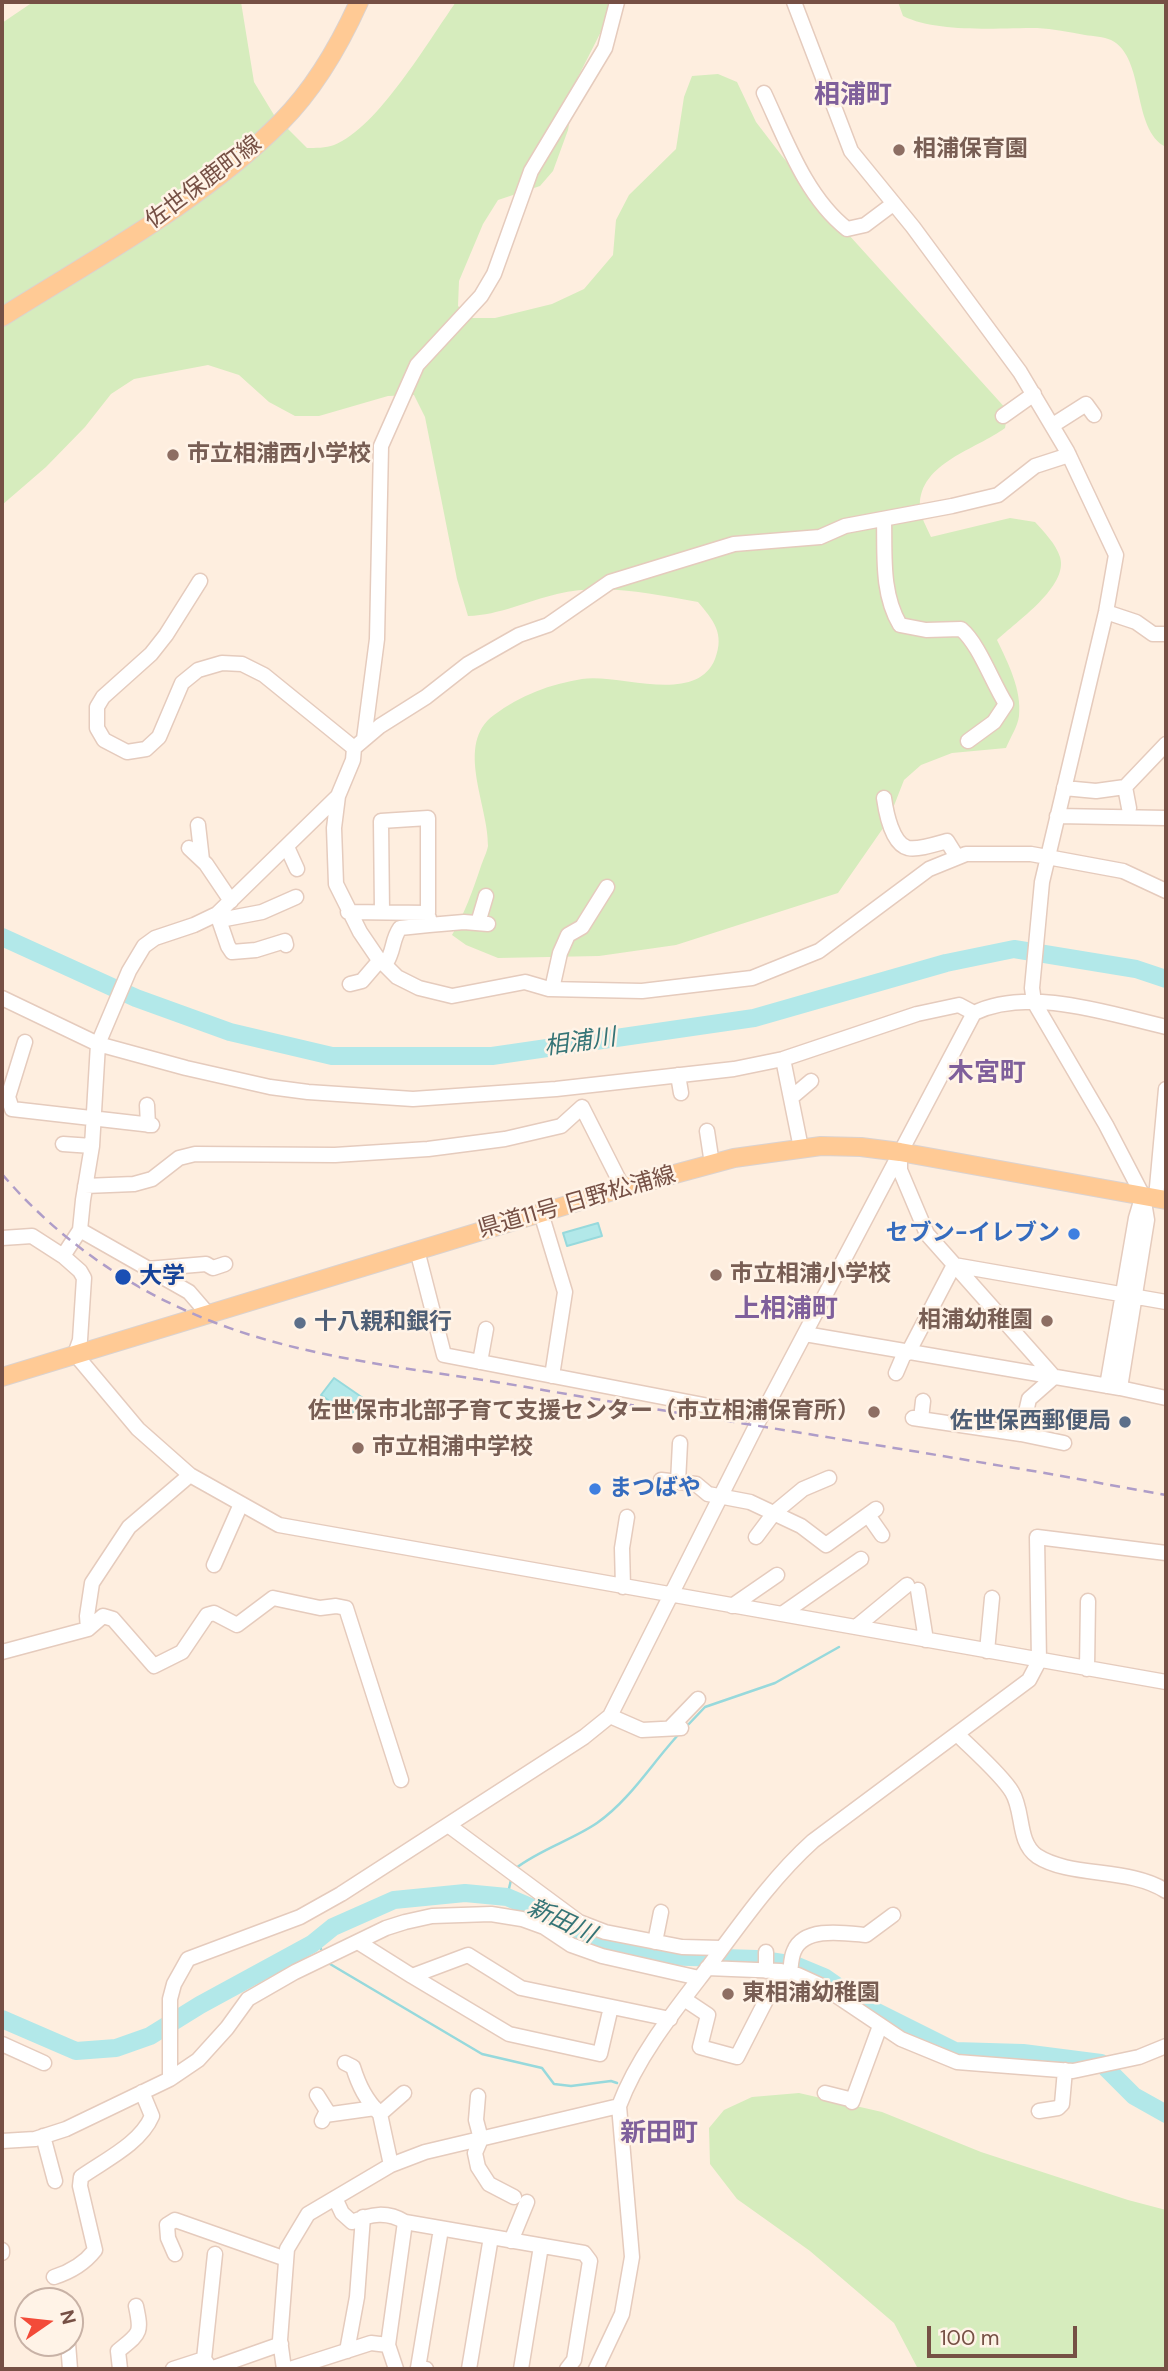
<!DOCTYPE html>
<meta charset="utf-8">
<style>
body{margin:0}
#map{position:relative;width:1168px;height:2371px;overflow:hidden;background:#feeedf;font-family:"DM Sans",sans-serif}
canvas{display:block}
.frame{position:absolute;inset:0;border:4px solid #765045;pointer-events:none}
.north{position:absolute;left:14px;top:2287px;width:70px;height:70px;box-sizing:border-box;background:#fff3e7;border:2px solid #c8b2a6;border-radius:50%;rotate:76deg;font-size:19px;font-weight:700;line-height:28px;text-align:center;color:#765045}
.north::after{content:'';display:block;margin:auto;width:24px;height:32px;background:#f34b39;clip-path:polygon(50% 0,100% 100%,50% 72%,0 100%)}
.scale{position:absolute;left:927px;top:2326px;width:150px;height:32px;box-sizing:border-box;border:4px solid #765045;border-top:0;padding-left:9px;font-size:21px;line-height:24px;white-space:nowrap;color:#765045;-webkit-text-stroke:5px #fff3e7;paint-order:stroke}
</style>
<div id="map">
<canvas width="1168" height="2371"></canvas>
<div class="frame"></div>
<div class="north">N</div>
<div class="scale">100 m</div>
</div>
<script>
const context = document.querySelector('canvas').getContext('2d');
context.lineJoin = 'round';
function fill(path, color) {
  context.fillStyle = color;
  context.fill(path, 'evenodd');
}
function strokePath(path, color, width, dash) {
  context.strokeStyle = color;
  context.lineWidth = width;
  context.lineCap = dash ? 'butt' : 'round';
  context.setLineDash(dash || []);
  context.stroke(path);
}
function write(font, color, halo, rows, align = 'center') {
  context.font = font + ' "DM Sans","Noto Sans JP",sans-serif';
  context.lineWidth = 5;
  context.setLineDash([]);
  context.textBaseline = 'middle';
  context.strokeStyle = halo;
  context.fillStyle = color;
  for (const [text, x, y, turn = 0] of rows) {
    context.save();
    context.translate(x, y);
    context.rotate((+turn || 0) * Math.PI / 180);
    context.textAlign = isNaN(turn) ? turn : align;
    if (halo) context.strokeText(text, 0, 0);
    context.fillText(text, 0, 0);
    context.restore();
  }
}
const green = new Path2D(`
 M33,2H241L254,82L274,115L307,148C315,148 326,148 334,145C378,128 428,41 456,2H616L578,77L568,130L553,171L540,186L498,200L483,224L459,281L458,306L470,318H495L552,304L584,289L613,255L616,220L629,195L676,149L684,97L692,76L718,74L737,82L756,122L782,156L839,224L1008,411L1005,428C977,449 919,463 920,506C920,516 927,528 931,537L1010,518L1035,522C1044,532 1056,544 1060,557C1069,586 1016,622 997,640C1008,663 1022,690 1019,716C1018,726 1010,738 1006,748L952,753L921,765L904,780L888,821L838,893L676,945L599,956L498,958L466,945L452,935C465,913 473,890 481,866C483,860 487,852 488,846C489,806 454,744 494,715C520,695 551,684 582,679C619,673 696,706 715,659C725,633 713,620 698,602C651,594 604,583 557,594C527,601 500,615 468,616L457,579L425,417L414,395L388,396L319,416H295L269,402L239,375L208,365L134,379L111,394L85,427L46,467L2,505V23Z
 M898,2H1166V147C1131,130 1146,57 1111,40C1104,37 1093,36 1085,35C1069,32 1053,29 1037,28C998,28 937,33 903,16Z
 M799,2093L882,2112L981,2152L1128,2200L1166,2210V2369H918L894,2323L810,2251L737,2199L710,2164L709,2128L724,2110L752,2097Z`);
const water = new Path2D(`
 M598,1223L602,1236L567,1246L563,1233Z
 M334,1378L363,1398L350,1416L321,1395Z`);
const stream = new Path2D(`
 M686,1727L705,1707L775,1683L839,1647
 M516,1868C541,1849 572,1840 597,1823C630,1800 652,1763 679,1734
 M507,1897L511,1880
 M317,1940L321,1949
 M330,1964L482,2054L542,2068L554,2084L571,2086L611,2081L617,2083`);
const river = new Path2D(`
 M2,937L136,998L230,1032L332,1056H492L754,1018L946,963L1014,949L1136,969L1166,979
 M2,2019L76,2051L116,2048L150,2036L200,2005L312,1944L333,1927L394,1900L465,1893L507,1897L549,1915L585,1938L657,1956L757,1959L795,1965L824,1977L867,2007L955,2051L1023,2053L1101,2063L1134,2096L1166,2114`);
const minor = new Path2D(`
 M794,2L851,151L913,227L1020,372L1067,451L1116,555L1106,612L1042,882L1032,988L1034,1002L1106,1125L1143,1196L1147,1220L1120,1388
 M764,93C786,140 806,197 847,229L865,225L893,204
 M1003,416L1034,394
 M1053,425L1086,404L1094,415
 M1069,455L1035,466L998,495L952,506L845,526L820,537L734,544L610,582L548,625L519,635L468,664L426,697L380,726L354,748L353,760L338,796L334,828L336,884L360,932L377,957L397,977L419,988L452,996L525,982L549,989L642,991L752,978L819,951L929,869L966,854H1031L1123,871L1166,891
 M884,519C885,554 881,593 900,625L926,630L961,629C979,644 992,682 1006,704L994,722L968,741
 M200,581L166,635L151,654L103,697L97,707V728L104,740L127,752L146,749L159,737L182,683L198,670L222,663L242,664L264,675L354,748
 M1106,612L1136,622L1153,634H1166
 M364,739L377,639L381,446L417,365L481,296L494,274L531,171L605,48L617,2
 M1125,787L1129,808
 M1064,788L1096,791L1125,787L1166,744
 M338,796L217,914L194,925L155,938L144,946L129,971L98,1044L92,1146L83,1200L80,1230L63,1256L80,1271L84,1278L80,1340L75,1354L138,1429L190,1475L279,1525L1166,1682
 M884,798C886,812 892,844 908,848C919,850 936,844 947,841L957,857
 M1057,816L1166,818
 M198,825L202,860
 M287,847L297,869
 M189,848L206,864L231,901
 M348,912L428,913V818L381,821L382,912
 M217,914L228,946L232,952L256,950L285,941L286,945
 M429,918V925L464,922L488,924
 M220,920L262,912L296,897
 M478,923L486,896
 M385,965C395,950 391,941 400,928L429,925
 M350,984L362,981L380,960
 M552,989L560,953L568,935L582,927L607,887
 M2,998L98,1044L186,1068L270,1087L308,1092L413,1099L556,1089L734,1069L783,1059L917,1014L959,1005L974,1013
 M25,1042L8,1097L12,1109L152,1125
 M783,1059L801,1148
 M678,1075L681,1093
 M792,1097L811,1081
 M147,1105L148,1125
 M707,1131L712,1164
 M63,1144L92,1146
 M900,1153V1170L927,1234L1054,1377
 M85,1186L134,1184L152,1179L179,1158L195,1154L335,1155L428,1149L505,1139L561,1126L582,1107L623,1188
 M1156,1198L1166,1089
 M541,1213L565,1292L552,1376
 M80,1230L189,1292L208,1314
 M2,1238L32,1236L63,1256
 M417,1250L444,1355L761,1416
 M954,1265L1166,1302
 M147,1269L206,1264L213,1268L225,1264
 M805,1334L1120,1388L1166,1398
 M908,1353L954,1265
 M480,1362L486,1329
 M896,1373L905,1352
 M1054,1377L1029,1399L1021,1434L1064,1443
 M1107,1386L1136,1218L1142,1198
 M913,1418L1021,1434
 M921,1419L923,1401
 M661,1480L696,1484L708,1494L750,1502L801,1526L826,1545L876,1509
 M678,1482L680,1443
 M868,1515L882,1535
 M756,1537L774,1513L803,1489L829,1478
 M214,1565L241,1504
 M623,1587L622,1548L627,1517
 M918,1590L926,1640
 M732,1606L777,1575
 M782,1614L861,1559
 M856,1627L907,1585
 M88,1629L87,1616L92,1583L129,1527L190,1475
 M987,1651L992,1598
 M2,1652L88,1629L103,1616L113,1619L154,1666L182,1652L207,1615L214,1613L237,1625L273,1598L320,1608L336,1606L346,1608L401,1780
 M1087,1669L1088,1601
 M610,1716L642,1730L681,1728
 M670,1728L698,1699
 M957,1734C972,1749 1002,1775 1012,1792C1024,1811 1017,1842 1037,1856C1071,1878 1129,1867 1166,1891
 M448,1825L579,1922L605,1932L682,1947L721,1948
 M358,1942L412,1976L468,1955L521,1988L670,2019
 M655,1942L661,1912
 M707,1968L781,1971L798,1975L822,1986L901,2039L957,2062L1073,2071L1139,2057L1166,2046
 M766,1971V1952
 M790,1973C791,1966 791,1957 794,1951C804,1926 845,1933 866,1935L893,1915
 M412,1976L509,2034L600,2054L611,2007
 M684,1999L708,2015L700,2047L737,2057L781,1971
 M2,2044L44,2063
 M345,2063L353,2067C359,2086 366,2100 380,2114
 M170,2079V1999L174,1984L188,1959L300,1917L341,1894L584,1737L610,1716L756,1426L974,1013C1029,986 1110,1014 1166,1027
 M825,2093L853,2100
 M317,2095L329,2114
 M478,2096L476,2120L481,2139L475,2153L478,2167L489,2184L514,2197
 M852,2102L880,2026
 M1039,2111L1058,2108L1062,2104L1065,2070
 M322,2121L325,2115L375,2108
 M43,2136L55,2181
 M2,2141L35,2139L66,2129L170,2079L198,2060L227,2028L248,1999L295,1972L386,1928L405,1922L432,1916L491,1914L522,1919L544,1927L571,1945L602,1956L699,1978
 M391,2165L380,2114L404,2093
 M335,2198L342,2213L352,2222C371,2214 387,2211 405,2222L584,2253L590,2261L574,2360L567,2369
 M511,2241L527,2202
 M2,2250V2253
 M175,2254L168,2238L167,2225L175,2220L286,2259
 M54,2277C70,2272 84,2264 95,2250L80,2186L81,2177C105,2160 140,2144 152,2116L142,2092
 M68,2343L70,2369
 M347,2351L357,2297L363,2217
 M204,2359L215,2254
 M120,2369L118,2351C140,2333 142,2334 136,2306
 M173,2369L204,2359L208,2365
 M210,2369L281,2344
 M284,2369L280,2340L287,2249L308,2214L391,2165L425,2152L619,2106
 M290,2369L371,2343L388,2345
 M396,2369L388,2345L405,2222
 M426,2369L418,2368L441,2229
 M469,2369L491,2237
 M521,2369L541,2246
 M596,2369L622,2314L632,2257L619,2106C638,2055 676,2009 709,1966C741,1923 773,1877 813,1841L1029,1680L1039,1661L1037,1537L1166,1553`);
const major = new Path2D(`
 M2,317C97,257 201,202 281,122C314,89 340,44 359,2
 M2,1377L623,1188L734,1158L821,1146L861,1147L900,1152L1166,1200`);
const rail = new Path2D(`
 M2,1174C61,1243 138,1295 224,1326C322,1362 430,1370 532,1388C691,1416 850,1440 1008,1467C1061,1475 1113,1486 1166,1495`);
const markers = [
 [899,150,7,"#8d6e63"],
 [173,455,7,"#8d6e63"],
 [1074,1234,7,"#3f7fe0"],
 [716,1275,7,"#8d6e63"],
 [123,1277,9,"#1a4fb4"],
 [1047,1321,7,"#8d6e63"],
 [300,1323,7,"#5c6f8a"],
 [874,1412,7,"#8d6e63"],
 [1125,1422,7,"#5c6f8a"],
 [358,1448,7,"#8d6e63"],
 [595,1489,7,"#3f7fe0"],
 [728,1994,7,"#8d6e63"]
];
const educationNames = [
 ["相浦保育園",913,150],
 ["市立相浦西小学校",187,455],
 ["市立相浦小学校",730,1275],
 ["相浦幼稚園",1033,1321,"right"],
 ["佐世保市北部子育て支援センター（市立相浦保育所）",860,1412,"right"],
 ["市立相浦中学校",372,1448],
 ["東相浦幼稚園",742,1994]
];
const streetNames = [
 ["佐世保鹿町線",204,183,-37],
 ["県道11号 日野松浦線",577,1203,-16]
];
const shopNames = [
 ["セブン-イレブン",1060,1234],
 ["まつばや",609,1489,"left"]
];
const transitNames = [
 ["大学",139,1277]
];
const serviceNames = [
 ["十八親和銀行",314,1323],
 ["佐世保西郵便局",1111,1422,"right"]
];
const waterNames = [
 ["相浦川",580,1043,-8],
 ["新田川",561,1922,25]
];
const quarterNames = [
 ["相浦町",853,96],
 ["木宮町",987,1074],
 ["上相浦町",786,1310],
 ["新田町",659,2134]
];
fill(green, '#d6ecbd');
fill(water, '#b2e8e9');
strokePath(water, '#97d9dc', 2);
strokePath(stream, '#97d9dc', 2.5);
strokePath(river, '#b2e8e9', 18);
strokePath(minor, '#e5cbbd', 17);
strokePath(major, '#dbd2cf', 20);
strokePath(minor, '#fff', 14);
strokePath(major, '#ffca95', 18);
strokePath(rail, '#af9dc8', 2.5, [10, 7]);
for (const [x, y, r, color] of markers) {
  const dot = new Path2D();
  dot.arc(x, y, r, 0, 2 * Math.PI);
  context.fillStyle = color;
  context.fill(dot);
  strokePath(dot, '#fff3e7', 2.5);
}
write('bold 23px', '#785e54', '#fff3e7', educationNames, 'left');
write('23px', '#765045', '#fff3e7', streetNames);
write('bold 23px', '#366cbe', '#fff3e7', shopNames, 'right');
write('bold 23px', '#164399', '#fff3e7', transitNames, 'left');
write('bold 23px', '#4e5e75', '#fff3e7', serviceNames, 'left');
write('italic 24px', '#357476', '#fff3e7', waterNames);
write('bold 26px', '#7f5f9b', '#fff3e7', quarterNames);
</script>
